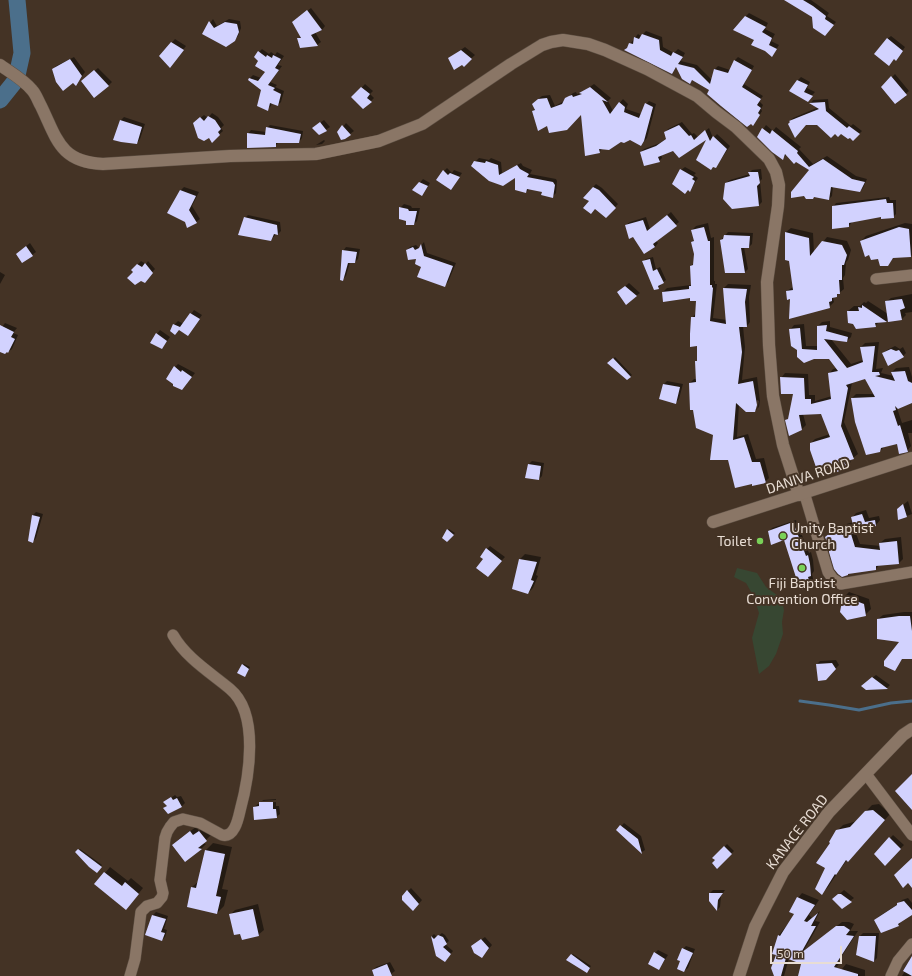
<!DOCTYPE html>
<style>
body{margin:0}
#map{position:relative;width:912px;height:976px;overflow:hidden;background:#443325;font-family:"Exo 2",sans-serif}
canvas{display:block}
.scale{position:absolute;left:770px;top:946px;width:72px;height:18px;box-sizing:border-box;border:2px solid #e8ddd4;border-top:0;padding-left:5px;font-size:12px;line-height:14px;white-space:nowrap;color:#e8ddd4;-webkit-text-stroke:3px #443325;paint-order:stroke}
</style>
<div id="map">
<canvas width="912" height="976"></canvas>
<div class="scale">50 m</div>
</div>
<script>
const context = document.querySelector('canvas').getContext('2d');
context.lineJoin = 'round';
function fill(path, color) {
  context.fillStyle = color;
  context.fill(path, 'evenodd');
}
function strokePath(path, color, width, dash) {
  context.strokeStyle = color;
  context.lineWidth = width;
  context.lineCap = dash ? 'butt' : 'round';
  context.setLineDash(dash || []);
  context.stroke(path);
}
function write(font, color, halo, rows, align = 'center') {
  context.font = font + ' "Exo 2",sans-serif';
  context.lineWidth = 4;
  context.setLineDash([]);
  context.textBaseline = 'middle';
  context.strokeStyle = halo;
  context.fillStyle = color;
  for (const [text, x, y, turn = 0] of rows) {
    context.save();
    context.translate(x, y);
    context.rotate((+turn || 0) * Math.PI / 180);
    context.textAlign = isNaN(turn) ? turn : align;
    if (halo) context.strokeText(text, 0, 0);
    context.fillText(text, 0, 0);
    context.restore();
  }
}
const green = new Path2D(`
 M737,568L757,573L766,587L781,598L784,610L782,622L783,634L776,654L769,666L759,674L752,638L759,613L754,597L746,583L734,577Z`);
const shadow = new Path2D(`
 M794,0H811L829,13L827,16L836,22L828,31Z
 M311,8L325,26L322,30L315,32L321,42L317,45L301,47L298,39L301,36L297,19Z
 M749,13L768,23L765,29L775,34L771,41L779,45L772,56L756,40L745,17Z
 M213,19L217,26L229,19L240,21L241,28L238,36L234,40L204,33Z
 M646,31L662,37L663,47L674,53L678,49L685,53L681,61L697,65L712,80L715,69L718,66L730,70L735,60L738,57L754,66L744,84L763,96L759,101L763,105L761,109L762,111L756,121L753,124L710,89L693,79L690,82L677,66L672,73L630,44L638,34L641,36Z
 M891,36L905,47L899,56L894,59L889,65L887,39Z
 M175,39L186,46L173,63L160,56Z
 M465,47L475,55L464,65L449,58Z
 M262,49L269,54L271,52L275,55L277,52L284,56L278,65L282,66L270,82L277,85L275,87L284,91L281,102L278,105L272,102L271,106L267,109L263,90L250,78L253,75L261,78L266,72L260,61L259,52Z
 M74,57L85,72L79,81L53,70L56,66Z
 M98,68L112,82L108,86L86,78Z
 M895,74L909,91L896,102L882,87Z
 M801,77L810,82L807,88L815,92L807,101L797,81Z
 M365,84L373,91L370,94L374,98L371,101L353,97Z
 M594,84L611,98L608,101L613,111L623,99L628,104L626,109L641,114L646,104L649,101L656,104L647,138L641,145L630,139L603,148L599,152L582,113L547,125L533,111L535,108L537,100L542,96L550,95L555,106L564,101L573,93L576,92L577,94L581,93Z
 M828,99L829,108L851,126L853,124L862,131L853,140L850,137L818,124L791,122L790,121L793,118L819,107L811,103L813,100Z
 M212,113L218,117L224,125L221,128L223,131L212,141L198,120L204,115L208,118Z
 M124,117L145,124L140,139L137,143L115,139L121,120Z
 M324,120L330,127L319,134L317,125Z
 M682,122L692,134L694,133L698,137L709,128L713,138L717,134L730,146L716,167L697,160L709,137L679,157L673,150L661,154L662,158L659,161L641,152L644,149L660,143L667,138L665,133L668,129Z
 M346,123L354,131L350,134L338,133Z
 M270,125L303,131L302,138L299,142H279L275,146L248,134L251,130L266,132L267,128Z
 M766,125L773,131L776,127L801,147L799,149L813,164L827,156L856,176L867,179L863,188L860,191L833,186L832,196L829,199L815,196L810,170L787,154L783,158L758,137Z
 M324,140L325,141L322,144L316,145Z
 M479,158L489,160L491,158L501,162L502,173L521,163L523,166L532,170L530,174L556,179L557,181L556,193L552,197L543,191L529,189L526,192L516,176L503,185L475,162Z
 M685,167L696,173L694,175L698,178L690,190L681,170Z
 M447,168L452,173L454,170L462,173L454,185L444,171Z
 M761,169L762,179L760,181L762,202L759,205L726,183L730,180L750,174L749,173L752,170Z
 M423,179L430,183L425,191L414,190Z
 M596,184L602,188L618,204L606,217L596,208L591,213L590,201L593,187Z
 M184,187L199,192L192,206L200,219L196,222L185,221L169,213L181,190Z
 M889,197L890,200H896V214L893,217L882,216L852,222L849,226L833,207L836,203Z
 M404,204L411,206L412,208H420L417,221L414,224L400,208Z
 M671,212L679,222L656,241L658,243L655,247L644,253L626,225L630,222L646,217L650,229Z
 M248,215L280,222L281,231L278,234H276L271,240L245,218Z
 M708,223L711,238L714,237V281H715V284H717L713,318L727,320L724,288L728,284L751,285L749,297L750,322L747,326H743L745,347L742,380L757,377L760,401L759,407L755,411L739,404L737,437L748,434L756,459L764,458L769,478L765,482L728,459L714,434L690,383L694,379H697L696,362L698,359V345L692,318L696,313L697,300L691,297L663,292L667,288L691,285V266L694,263L695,254L692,243L694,240L692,230L696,226ZM757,400L759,401L757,409H755Z
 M905,223L912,224V255L911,256L894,257L887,265L861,241L866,236Z
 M791,228L813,233L814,253L827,237L847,241L851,250L848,260L846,262L845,275L843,278L844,289L833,298L834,302L829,307L791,298L787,291L793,287L790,260H786V232Z
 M728,232L753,233L752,244L749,247H744L748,269L745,272L721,240Z
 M424,242L427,253L456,263L448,282L445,285L423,266L418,258L407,250L410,247L416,245L419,248Z
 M30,243L36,252L32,255L20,251Z
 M346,247L360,249L358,259L355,262H350L346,276L342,280L343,251Z
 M653,257L656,269L660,267L666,280L660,284L661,285L658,288L644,261L646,259Z
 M141,261L146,264L148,261L155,269L144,281L132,270Z
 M0,272L5,275L0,284Z
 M629,283L640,293L626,303L622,289Z
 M912,294V312L905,313L906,315L902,319H888L887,321H880L875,326L848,311L854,306H860L864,302L866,303L868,301L888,314L886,302L891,298Z
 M194,310L202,315L188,334L174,325L178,321L184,324Z
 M830,321V327L852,333L851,337L847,341L831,339L851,364L863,360L861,347L865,343L879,342L876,369L883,368L881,373L894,376L892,372L896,368L909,367L912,377V402L897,408L902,423L912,420V433H908L911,446L907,451L898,443L884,447L880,451L852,398L856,394H874L866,378L852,383L844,422L858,454L853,458L849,459L851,462L847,466L836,465L811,443L815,439L830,434L821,413L803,414L806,425L801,430L787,420L789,418L795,393L781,378L785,373L808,374L809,395H815V401L832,396L829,374L833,369L837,368L829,358L798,349L790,330L794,325L804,324L806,346H818V326L822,322Z
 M5,323L17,328L13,333L18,335L12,349L8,352L0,348V330Z
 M160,330L170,337L165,344L151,342Z
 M895,346L900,349L903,347L906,353L903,356L883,353L887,350Z
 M615,357L632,375L627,379L609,363Z
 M178,364L195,373L185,386L175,367Z
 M667,381L683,384L679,399L675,403L660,398L664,384Z
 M532,461L544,463L542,476L539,479L528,465Z
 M908,501L912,514L898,519V509Z
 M866,510L869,518L879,516L880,520L876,525L855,531L860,544L881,546L880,543L885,539L901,537L903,559L899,563L880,564L876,569L831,533L839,526L854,522L852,518L856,513Z
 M36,512L43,514L36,538L33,541V515Z
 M796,520L809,553L811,552L813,560L814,571L812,574L814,583L811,586L801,589L785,539L769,532L772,528Z
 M449,529L455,533L447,541L448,530Z
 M490,546L505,557L491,572L485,559L487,549Z
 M525,554L541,557L536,575L538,576L533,588L528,593L514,589L520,559Z
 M849,592L869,599L871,609L865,615L844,597Z
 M904,612H912V658H903L894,669L901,641L878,619L883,615Z
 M836,660L839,665L826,679L817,664L820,661Z
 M244,664L250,667L246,675L243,665Z
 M876,675L890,685L887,688L866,689L865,683Z
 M175,795L177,797L181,796L185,803L182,806L168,813V805L165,802Z
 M276,799V800L262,801V803L276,802V806H279L280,814L276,817L254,807L258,804H260L263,800Z
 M879,804L890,814L854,855L847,860L838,872L828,887L822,893L826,867L832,843L837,831L843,825L857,821L872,805Z
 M624,823L641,836L645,850L642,852L618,830Z
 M204,826L211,835L203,843L206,844L202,848L185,861L178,840L196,827L199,831Z
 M893,835L904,845L885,864L875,854Z
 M213,843L232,847L222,889L228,890L224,906L217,913L188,907L192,887L199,881L206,850Z
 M727,844L734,851L717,867L716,860L714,858Z
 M80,849L102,865L98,870L77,852Z
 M110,867L128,881L131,878L143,888L131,903L96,884Z
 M411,888L422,900L416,907L403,896Z
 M713,890H725L721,896L720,907L717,910L710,893Z
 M844,890L854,898L842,907L834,899Z
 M802,893L819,900L809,915L812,918L820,911L815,921L820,922L803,952L842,922H849L854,924L850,931H858L838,962H840L831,976H799L802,963L789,958L784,976H775L777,954L773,953L779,935L796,914L798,898Z
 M908,898L912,903V914L901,921L899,925L881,932L878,917L898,904L902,900Z
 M258,904L264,930L258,935L230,915L235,910Z
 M156,912L168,916L164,929L167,930L165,937L162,940L146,935L153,915Z
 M442,933L445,935L449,941L445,944L453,951L447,958L437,955L432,936L434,934L437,937Z
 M863,933H879L877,958L874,961L860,936Z
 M485,937L492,945L482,957L476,943Z
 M686,946L695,949L688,968L684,971L681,961L683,949Z
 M658,950L668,955L659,969L655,953Z
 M573,954L591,966L588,970L567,960Z
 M912,957V976H902L905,971Z
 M390,962L395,971L391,974L389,976H376L373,970L376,967Z
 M846,964L865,970V976H840L842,969Z`);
const stream = new Path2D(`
 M800,701L829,705L859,710L891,703L912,701`);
const river = new Path2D(`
 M0,100L16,80L22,53L17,0`);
const building = new Path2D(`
 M784,0H803L813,6L826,16L825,19L834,25L825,36L813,28L812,17Z
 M307,10L322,30L311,35L318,46L300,48L297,38H301L292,22Z
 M745,16L766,27L762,32L772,38L769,45L777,49L772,57L765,51L751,45L754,40L733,30Z
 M209,21L214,28L225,22L237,24L239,32L235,41L226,47L202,34Z
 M642,34L659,40L660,50L671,56L673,52L683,57L678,64L694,68L710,84L714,69L728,73L734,60L752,70L742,87L761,99L757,105L761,108L758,113L760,115L753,126L751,124L747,127L721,106L707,94L709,90L692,80L690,84L682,79L676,67L672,74L624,50L627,48L629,43L633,44L634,37L639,39Z
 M887,38L903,51L896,61L894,59L889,66L874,54Z
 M171,42L184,50L170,68L159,56Z
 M461,50L472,59L464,67L462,65L454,70L448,58Z
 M258,51L266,57L267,55L272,58L273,55L281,59L275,68L279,70L268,85L275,88L273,90L281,94L278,106L270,103L268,111L257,106L261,90L248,80L249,78L258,81L265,72L255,66L258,61L254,57Z
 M70,59L82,76L76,86L73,83L63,91L56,82L52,69Z
 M94,70L109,86L94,98L81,81Z
 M891,76L907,95L895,104L881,87Z
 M797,80L808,85L804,92L813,96L808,102L789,91Z
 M361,87L370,94L367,98L372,102L363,109L351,97Z
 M590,87L608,102L602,100L610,114L619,102L625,107L624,112L639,118L645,103L653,107L644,141L641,146L630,140L624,143L621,142L609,150L599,149L600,153L585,156L581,115L567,130L549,133L547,126L538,131L532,111L535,110L532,104L538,99L547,98L551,108L562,104L565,98L569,96L572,95L573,97L582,94L579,93Z
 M825,102L826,111L847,128L849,126L860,134L853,141L850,138L848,139L841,134L838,137L835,134L831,138L817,125H806L795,138L788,124L790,122L789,121L819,109L809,103Z
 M208,116L215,120L221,129L218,132L220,135L212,143L209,138L204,141L198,138L193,123L200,117L204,121Z
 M120,120L142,127L137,144L121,142L113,140Z
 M320,122L327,131L319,135L312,128Z
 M342,125L351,135L345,139L341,140L337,132Z
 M679,125L689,136L691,135L694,140L705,130L710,141L713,136L727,149L716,168L713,167L711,170L696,160L706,140L679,158L673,151L658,157L660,162L644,166L640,152L656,146L666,139L664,132Z
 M266,127L301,134L299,143H276V147L247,148V133L265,135Z
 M762,128L770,134L772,130L798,151L797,153L809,167L823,159L852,179L865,182L860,192L831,187L829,200L814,197L813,199H806L804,196L791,198V192L809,170L796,162L794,164L785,154L783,160L772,152L757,137Z
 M474,161L485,163L486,161L498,165L499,175L517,165L520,169L529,174L527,177L553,182L555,185L553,198L541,195L542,192L527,189L526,193L515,190V178L503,186L489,181L471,166Z
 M680,169L694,177L692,179L695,181L690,192L688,190L685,194L672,184Z
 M443,170L448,175L450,173L460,177L451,190L436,180Z
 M748,172H758L760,183L757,186L759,206L732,209L723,199L725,183L750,176Z
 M419,182L428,186L422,196L412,190Z
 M593,187L599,190L616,208L606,218L595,209L591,214L583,208L589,201L583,198Z
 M180,190L196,196L189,210L197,223L187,228L185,222L167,213Z
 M886,199L887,203H893L894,218L881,219V217L849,223V227L832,229V206Z
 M399,207L408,209L409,211H417L414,225H406V221L399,219Z
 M667,215L677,226L653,244L655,247L644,254L633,237L629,239L625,225L643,220L647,231Z
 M244,217L277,225L278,235L274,234L271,241L238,235Z
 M704,227L708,241H710V285H712V287L713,288L710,321L726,324L723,288L747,289L745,302L747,327H739L742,352L738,384L753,381L757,405L755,412H746L736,403L733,440L744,437L752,462H760L766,483L752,486V484L735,488L728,460H710L713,435L696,428L693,410H690L689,383L696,382L695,361H697V346L690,347V334L691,317H695L696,301H690V298L663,302L662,292L689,289V286H691L690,266L693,265L694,254L691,242L694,241L691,230Z
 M899,227L909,229L911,257L893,258L888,266H880L878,259L871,260L869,255L865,257L860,241Z
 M785,232L809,238L810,256L822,241L842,245L847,255L844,265H842V280H839L840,294H837V297L832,298V301L829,302L830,308L789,319L790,299L787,300L786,291L793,290L789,261L785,260Z
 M724,235L750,236L749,248H741L745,273H725L720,240L723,239Z
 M421,244L424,256L453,266L445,287L417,277L421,267L415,264L416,259L408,260L406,250L413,247L415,250L419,248Z
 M26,246L33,256L22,263L16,254Z
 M342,250L357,252L355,263H348L343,281L340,280Z
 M650,259L653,271L657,269L664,283L658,286L659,289L654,290L642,261Z
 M145,263L153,273L145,283L141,281L135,285L127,278L133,272L131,270L137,264L142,267Z
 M625,286L637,296L626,305L617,292Z
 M902,299L905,308L900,310L902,320L888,322L885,301Z
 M862,305L887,322L875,323L876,327L856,329L853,324L848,323L847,311H859L858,307L862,308Z
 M190,313L200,319L188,336L179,330L175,335L170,331L173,324L180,327Z
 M0,325L14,332L11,337L15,339L8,353L7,352L5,354L0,352Z
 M827,325L826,331L848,337L847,342L824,339L847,368L863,362L860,347L875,346L872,372H879L880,375L875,376L895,381L891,372L905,371L908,381L912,383V403L898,409L895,406L896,410L893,411L898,426L900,425L908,452L899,454L897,444L881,448L880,452L866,455L855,422L851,398L875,397L865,379L846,385L848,388L841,426L854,459L844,462L848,467L837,472L836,466L817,470L810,450V443L830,437L821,414L799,415L802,430L789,436L785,420L788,419L793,394H781L780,377L804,378L805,399H811V404L831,399L828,373L838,371L829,359H814L804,363L797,357V350L791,346L789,329L800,328L802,349L817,350V326Z
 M156,333L167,341L162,349L150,343Z
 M891,349L896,351L899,350L904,357L888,366L882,353Z
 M613,358L631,377L627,380L607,363Z
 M174,366L181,372L182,370L192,377L182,390L173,386V384L166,379Z
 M663,384L680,387L676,404L659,399Z
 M528,464L541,466L539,480L525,478Z
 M903,504L907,517L898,520L897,509Z
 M862,514L865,522L875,520L876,526L851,534L855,547L880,550L879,543L897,541L899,564L876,566V570L848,574V575L842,577L838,574L834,569L829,552V547L825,537L834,530L853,525L851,517Z
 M32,515L40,517L33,543L28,541Z
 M793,522L806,556L808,555L810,564L811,576L808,577L811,587L800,590L784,540L771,545L768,531Z
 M447,529L454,535L447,542L442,538Z
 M486,548L502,561L488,577L476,568L483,559L480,557Z
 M519,559L537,562L531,580L534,581L528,594L512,589Z
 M843,596L864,604L866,616L847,620L840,612Z
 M899,616H910L912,631V659H902L895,671L884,666V661L899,642L877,639V619Z
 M832,663L836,669L826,680L818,681L816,664Z
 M242,664L249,669L245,677L237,673Z
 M872,677L888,689L866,690L861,686Z
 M912,774V810L895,791Z
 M171,797L173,800L177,798L182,807L168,814L163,808L167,806L163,802Z
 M259,802H273V809H276L277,818L254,820L253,807L259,806Z
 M873,810L885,820L848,862L846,860L836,875L835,874L822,895L815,889L825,868L816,863L830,843L829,842L836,830L850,827L865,811Z
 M620,825L638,839L642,854L616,830Z
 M190,831L193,835L199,831L207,841L198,848L202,849L185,862L172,845Z
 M889,837L901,849L885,866L874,854Z
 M724,846L732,854L717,869L712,863L715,860L712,858Z
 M78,849L102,867L97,873L89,867L75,852Z
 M205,850L225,854L216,896L221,897L217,914L187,907L191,887L196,888Z
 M912,858V888L908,883L903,888L894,875Z
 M104,872L122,886L125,882L139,894L126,910L94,884Z
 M407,890L419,904L413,911L402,900V896Z
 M709,893H723L718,900L717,911L709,901Z
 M838,894H841L852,902L842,909L832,899Z
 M797,897L815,905L804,921L807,922L818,913L811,926H816L801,953L836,926H844L850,930L846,935L854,936L834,967L858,974V976H798L801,964L786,958L781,976H774L771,968L776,955L772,954L778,935L780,936L794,914L789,912Z
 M904,901L912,910V915L898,924L899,926L881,933L874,920L897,905V903Z
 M253,909L259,936L242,940L240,934L234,935L229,914Z
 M152,915L166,919L161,932L165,933L162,941L145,935Z
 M438,935L443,937L447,944L443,947L451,954L445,962L436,956L431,936L434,939Z
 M859,936H876L874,962L856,955Z
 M481,939L489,948L482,958L474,953L471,946Z
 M682,948L693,953L684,972L677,969L680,961L677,960Z
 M654,952L665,959L659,970L648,964Z
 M571,954L590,968L587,973L566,960Z
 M912,956V976L903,971Z
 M387,964L392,976H374L372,970Z`);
const minor = new Path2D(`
 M876,279L912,275
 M804,492L828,572L833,579L841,584L912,572
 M866,774L912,835
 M130,976L135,959L141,912L147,906L157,903L162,897L163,893L160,880L165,838L167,832L170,827L174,822L183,819L200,823L222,835C234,838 238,820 240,811C249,778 260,714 230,689C211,673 186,658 173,635
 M891,976L898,961L912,944`);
const tertiary = new Path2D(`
 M0,65C10,72 24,80 32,90C36,94 38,101 41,106C57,139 60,162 103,164L230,156L316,154L379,141L422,124L511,64L542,45L551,42L563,40L588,44L605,50L647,69L697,96L716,112L736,127L769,159L776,172L779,185L778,206L767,282L769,345L773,396L783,445L799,495
 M739,976L755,927L783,872L829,812L903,735L912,729`);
const secondary = new Path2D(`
 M713,522L912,458`);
const markers = [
 [783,536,4,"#79d158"],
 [760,541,4,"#79d158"],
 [802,568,4,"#79d158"]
];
const streetNames = [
 ["DANIVA ROAD",808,476,-18],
 ["KANACE ROAD",797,832,-52]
];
const poiNames = [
 ["Unity Baptist",791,528],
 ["Church",791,544],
 ["Toilet",752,541,"right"],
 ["Fiji Baptist",802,583,"center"],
 ["Convention Office",802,599,"center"]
];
fill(green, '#374732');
fill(shadow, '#0007');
strokePath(stream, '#4b6f8b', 3);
strokePath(river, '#4b6f8b', 17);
fill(building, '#d2d2fe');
strokePath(minor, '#5f5145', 12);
strokePath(tertiary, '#5f5145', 13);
strokePath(secondary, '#5f5145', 13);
strokePath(minor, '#8a7666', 11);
strokePath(tertiary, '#8a7666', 12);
strokePath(secondary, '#8a7666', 12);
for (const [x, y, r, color] of markers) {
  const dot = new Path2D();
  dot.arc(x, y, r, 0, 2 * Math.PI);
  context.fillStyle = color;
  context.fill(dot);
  strokePath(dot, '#443325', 1.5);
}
write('14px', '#e8ddd4', '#443325', streetNames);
write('14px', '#e8ddd4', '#443325', poiNames, 'left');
</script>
